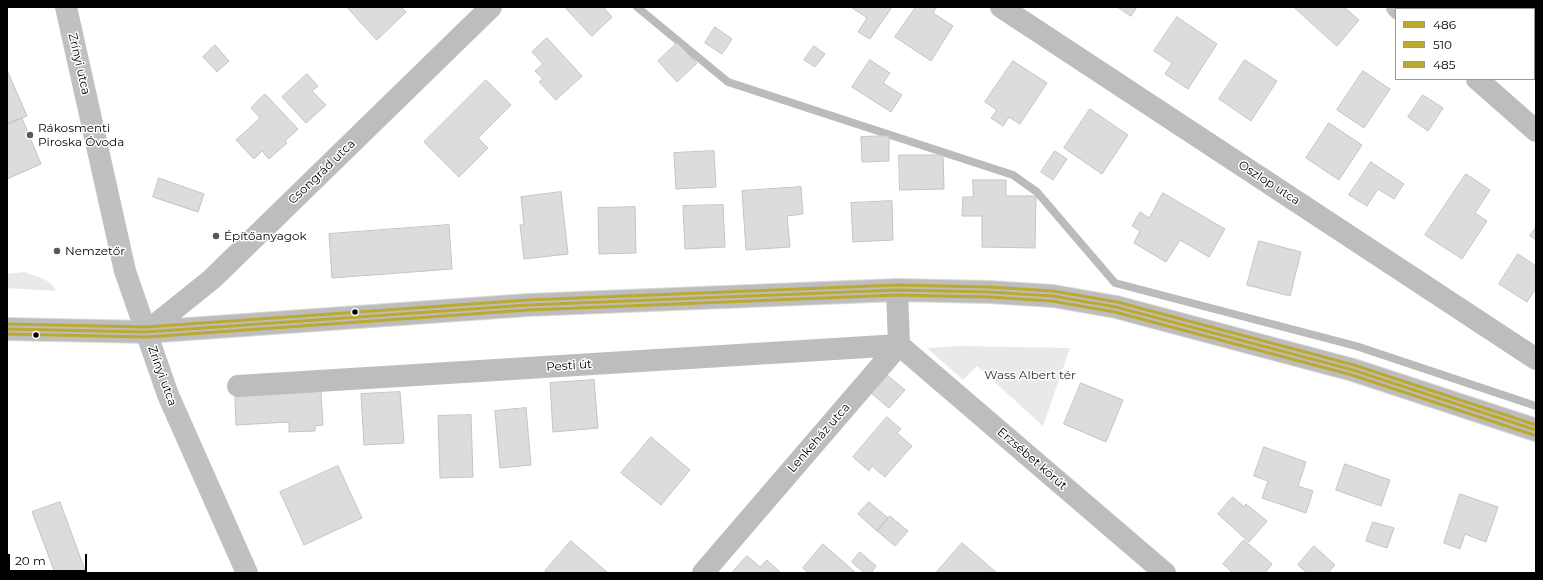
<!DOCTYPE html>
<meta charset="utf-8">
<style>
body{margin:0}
#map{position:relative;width:1543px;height:580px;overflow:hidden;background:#fff;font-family:Montserrat,sans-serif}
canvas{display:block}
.frame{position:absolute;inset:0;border:8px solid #000;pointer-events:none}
.legend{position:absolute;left:1395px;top:8px;width:140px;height:72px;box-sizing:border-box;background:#fff;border:1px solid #999;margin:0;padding:5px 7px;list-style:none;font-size:12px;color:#000}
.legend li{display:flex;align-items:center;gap:8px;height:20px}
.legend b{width:20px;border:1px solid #999}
.scale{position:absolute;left:8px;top:554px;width:79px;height:18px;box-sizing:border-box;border:2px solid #000;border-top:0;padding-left:5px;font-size:12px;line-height:14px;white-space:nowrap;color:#000;-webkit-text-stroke:3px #fff;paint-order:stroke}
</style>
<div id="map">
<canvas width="1543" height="580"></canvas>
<div class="frame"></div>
<ul class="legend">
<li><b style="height:5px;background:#bca932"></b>486</li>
<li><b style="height:5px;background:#bca932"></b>510</li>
<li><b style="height:5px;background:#bca932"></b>485</li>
</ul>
<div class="scale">20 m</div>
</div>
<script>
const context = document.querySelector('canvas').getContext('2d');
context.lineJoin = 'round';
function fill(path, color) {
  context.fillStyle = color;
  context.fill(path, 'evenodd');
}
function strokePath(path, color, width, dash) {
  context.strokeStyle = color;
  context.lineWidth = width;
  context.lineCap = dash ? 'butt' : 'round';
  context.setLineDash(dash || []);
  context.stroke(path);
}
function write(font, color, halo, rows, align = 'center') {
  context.font = font + ' Montserrat,sans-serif';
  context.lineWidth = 3;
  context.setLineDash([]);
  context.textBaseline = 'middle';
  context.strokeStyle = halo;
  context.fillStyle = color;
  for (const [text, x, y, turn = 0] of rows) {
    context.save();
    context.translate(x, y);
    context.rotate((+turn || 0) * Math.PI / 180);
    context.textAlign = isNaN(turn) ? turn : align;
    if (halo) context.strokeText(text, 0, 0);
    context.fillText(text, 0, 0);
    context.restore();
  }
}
const green = new Path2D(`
 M25,272C36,277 52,279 56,291L7,288V274Z
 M960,346L1070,348L1043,426L977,366L963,380L927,348Z`);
const stream = new Path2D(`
 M637,7L728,82L1013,175L1037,192L1115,283L1356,346L1536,406`);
const building = new Path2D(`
 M347,7H401L406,12L377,40Z
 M565,7H603L612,17L592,36Z
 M851,7H892L870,39L858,32L867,18Z
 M916,7H934L936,8L933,13L953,26L931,61L895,37Z
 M1118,7H1137L1131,16Z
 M1294,7H1344L1359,20L1337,46Z
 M1177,17L1217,44L1188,89L1165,74L1172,63L1154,51Z
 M715,27L732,39L722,54L705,43Z
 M1536,27V63L1534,66V30Z
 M547,38L582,76L556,100L539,82L543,79L535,71L543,64L532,52Z
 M677,43L697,63L677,82L658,61Z
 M215,45L229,61L217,72L203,57Z
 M814,46L825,54L815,67L804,60Z
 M870,60L890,73L883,83L902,95L891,112L852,87Z
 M1245,60L1277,81L1251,121L1219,99Z
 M1013,61L1047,83L1020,124L1009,117L1003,126L991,118L997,110L985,102Z
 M7,70L27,116L7,124Z
 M1363,71L1390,89L1364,128L1337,110Z
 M307,74L318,86L312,91L326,105L306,123L282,97Z
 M486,80L511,105L478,138L488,148L459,177L424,142Z
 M265,94L298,129L285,141L287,143L269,159L262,151L254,159L236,140L260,118L251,108Z
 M1423,95L1443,108L1428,131L1408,117Z
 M1090,109L1128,135L1102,174L1064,148Z
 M22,118L41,164L7,179V124Z
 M1329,123L1362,145L1339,180L1306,158Z
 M889,136V161L862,162L861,137Z
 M714,151L716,187L676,189L674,153Z
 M1055,151L1067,159L1053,180L1041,172Z
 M899,155H943L944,189L900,190Z
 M1371,162L1404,184L1394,199L1378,189L1367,206L1349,195Z
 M1466,174L1490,190L1475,213L1487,221L1462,259L1425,235Z
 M159,178L204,194L198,212L153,197Z
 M973,180H1006V196H1036L1035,248L982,247V216H962L963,197H973Z
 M801,187L803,214L787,216L790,247L746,250L742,191Z
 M561,192L568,254L524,259L520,225H524L521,197Z
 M1163,193L1225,229L1209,257L1180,240L1166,262L1134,243L1140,231L1132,226L1140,212L1149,218Z
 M892,201L893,240L853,242L851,203Z
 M723,205L725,247L685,249L683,206Z
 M635,207L636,253L599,254L598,208Z
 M449,225L452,269L332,278L329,234Z
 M1536,227V240L1530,236Z
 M1259,241L1301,252L1290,296L1247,285Z
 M1518,254L1536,266V288L1527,302L1499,284Z
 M887,375L905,390L889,408L871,393Z
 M594,380L598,428L553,432L550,383Z
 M1081,383L1123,400L1106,442L1064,424Z
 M321,392L323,425L315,426V431L289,432V422L236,425L235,397Z
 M400,392L404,443L364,445L361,394Z
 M526,408L531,465L500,468L495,411Z
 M471,415L473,477L440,478L438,416Z
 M887,417L901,429L897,433L912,446L885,477L872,466L869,471L853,457Z
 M651,437L690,470L661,505L621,473Z
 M1264,447L1306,462L1298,486L1313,491L1306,513L1262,498L1268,481L1254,476Z
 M1345,464L1390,480L1381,506L1336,490Z
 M338,466L362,518L304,545L280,492Z
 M1460,494L1498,507L1486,542L1465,534L1460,549L1444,543Z
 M1233,497L1244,507L1246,504L1267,521L1249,542L1218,514Z
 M60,502L86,573H55L32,512Z
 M869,502L888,518L877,531L858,514Z
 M890,516L908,531L895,546L877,531Z
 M1373,522L1394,528L1387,548L1366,541Z
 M1244,540L1272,564L1265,573H1233L1223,564Z
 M571,541L607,572L606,573H548L545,571Z
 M962,543L997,573H936Z
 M823,544L856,573H809L803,568Z
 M1314,546L1335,565L1328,573H1307L1298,565Z
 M860,552L876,566L871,573H864L852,562Z
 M747,556L760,567L767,560L781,573H732Z`);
const minor = new Path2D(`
 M1001,7L1536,359
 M1397,7L1399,9
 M1477,79L1536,131
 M146,332L212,279L491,7
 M238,386L899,345L1165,573
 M703,573L899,345L897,290`);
const secondary = new Path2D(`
 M66,7L125,271L168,395L247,573`);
const primary = new Path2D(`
 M7,329L146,332L528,305L897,290L989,292L1053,296L1116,307L1353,370L1536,430`);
const bus1 = new Path2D(`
 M7,329L146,332L528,305L897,290L989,292L1053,296L1116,307L1353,370L1536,430`);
const bus2 = new Path2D(`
 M7,334L146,337L528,310L897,295L989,297L1052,301L1115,312L1352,375L1534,435`);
const bus3 = new Path2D(`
 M7,324L146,327L528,300L897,285L989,287L1053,291L1117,302L1354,365L1536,425`);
const markers = [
 [30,135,4,"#595959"],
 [216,236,4,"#595959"],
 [57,251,4,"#595959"],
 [355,312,3.5,"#000"],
 [36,335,3.5,"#000"]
];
const streetNames = [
 ["Zrínyi utca",79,64,77],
 ["Csongrád utca",322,172,-44],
 ["Oszlop utca",1269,183,33],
 ["Pesti út",569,366,-4],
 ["Zrínyi utca",162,376,70],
 ["Lenkeház utca",819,438,-49],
 ["Erzsébet körút",1032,459,41]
];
const poiNames = [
 ["Rákosmenti",38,128],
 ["Piroska Óvoda",38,142],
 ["Építőanyagok",224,236],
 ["Nemzetőr",65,251]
];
const parkNames = [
 ["Wass Albert tér",1030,375]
];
fill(green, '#e9e9e9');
strokePath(stream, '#bbb', 8);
fill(building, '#dcdcdc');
strokePath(building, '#c4c4c4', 1);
strokePath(primary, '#dbdbdb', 24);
strokePath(minor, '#bdbdbd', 22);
strokePath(secondary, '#c0c0c0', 22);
strokePath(primary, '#bdbdbd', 22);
strokePath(bus1, '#bca932', 3);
strokePath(bus2, '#bca932', 3);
strokePath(bus3, '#bca932', 3);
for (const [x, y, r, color] of markers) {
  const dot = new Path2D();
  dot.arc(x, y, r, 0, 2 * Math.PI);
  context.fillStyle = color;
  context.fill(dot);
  strokePath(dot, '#fff', 1.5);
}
write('12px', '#000', '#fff', streetNames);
write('12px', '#000', '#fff', poiNames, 'left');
write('12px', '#2e2e2e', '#fff', parkNames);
</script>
